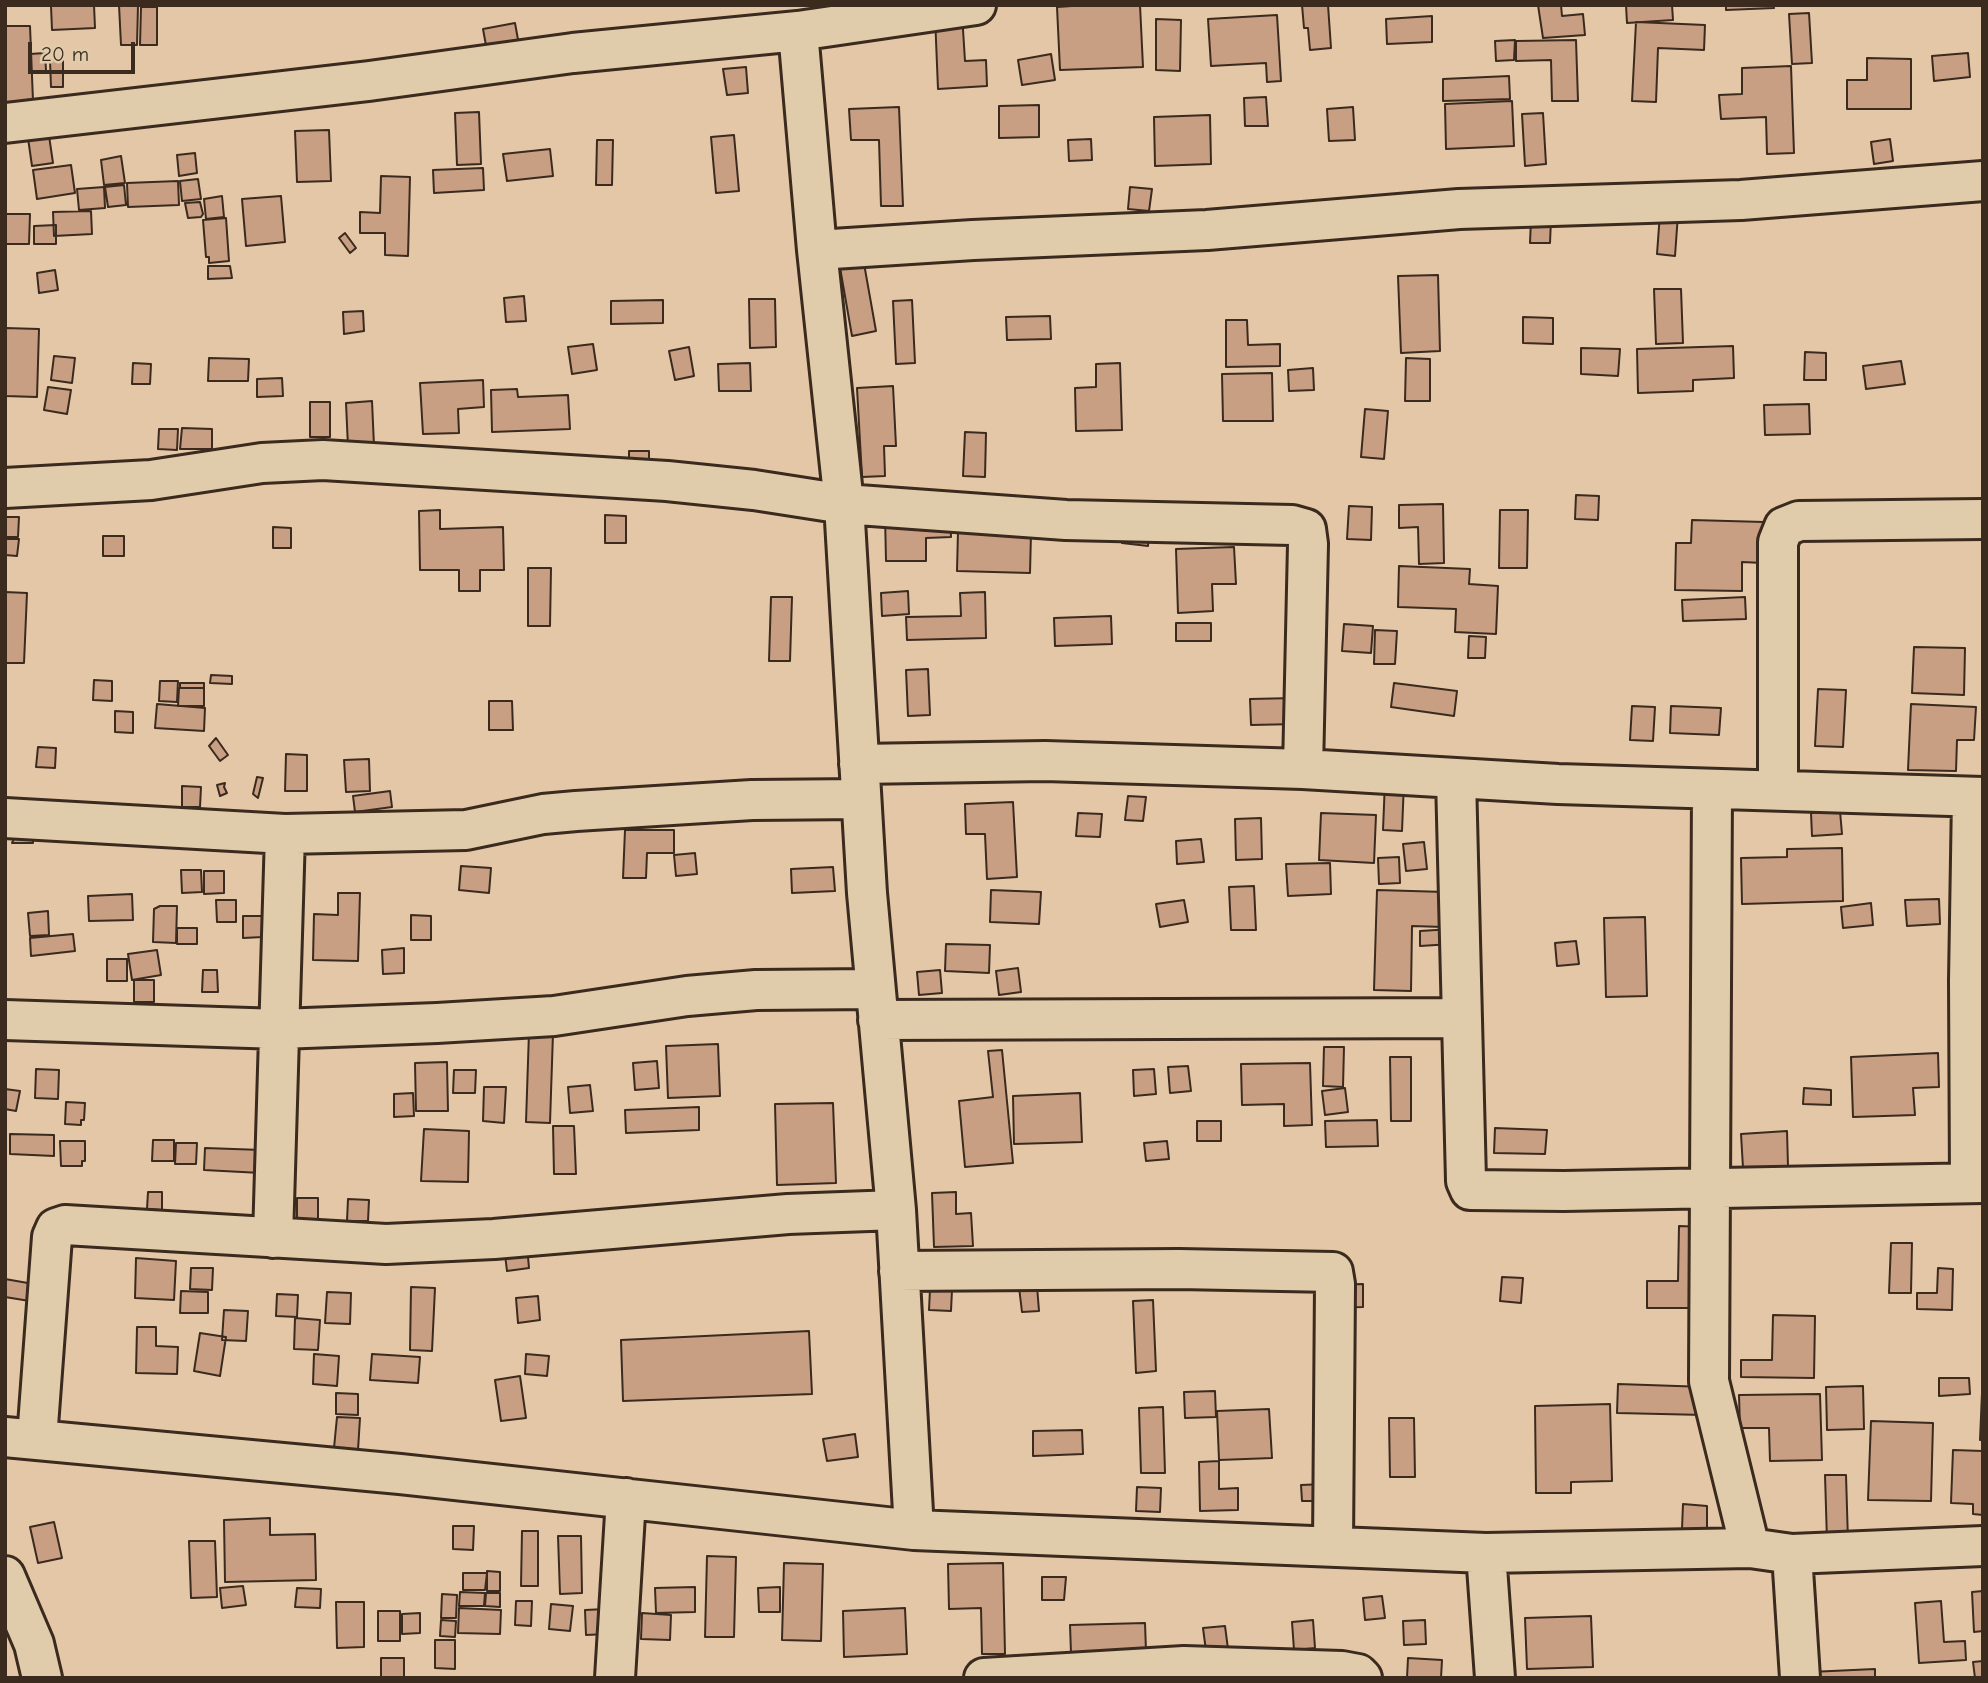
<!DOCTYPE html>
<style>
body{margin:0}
#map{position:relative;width:1988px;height:1683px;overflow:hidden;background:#e4c7a6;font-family:"Comic Neue",sans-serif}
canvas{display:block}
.frame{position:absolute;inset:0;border:7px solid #3b2a1e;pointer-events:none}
.scale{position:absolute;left:28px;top:42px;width:107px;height:32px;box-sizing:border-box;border:4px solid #3b2a1e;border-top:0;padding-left:9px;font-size:21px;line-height:24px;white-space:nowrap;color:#3b2a1e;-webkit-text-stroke:5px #e0ccaa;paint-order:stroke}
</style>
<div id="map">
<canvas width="1988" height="1683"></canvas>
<div class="frame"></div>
<div class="scale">20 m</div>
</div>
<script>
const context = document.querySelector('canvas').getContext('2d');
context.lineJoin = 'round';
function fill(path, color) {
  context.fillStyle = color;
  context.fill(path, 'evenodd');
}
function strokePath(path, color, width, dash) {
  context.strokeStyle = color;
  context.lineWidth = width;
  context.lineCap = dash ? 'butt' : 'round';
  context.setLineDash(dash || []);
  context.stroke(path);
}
const building = new Path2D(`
 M94,5L95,28L52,30L51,6Z
 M119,5H138L137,45H121Z
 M1087,5H1140L1143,67L1060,70L1057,7Z
 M1302,5H1328L1331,48L1310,50L1308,28H1304Z
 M1538,5H1561L1562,16L1583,14L1585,35L1543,38Z
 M1626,5H1672L1673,20L1627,23Z
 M1726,5H1773L1774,8L1726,10Z
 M141,7H157V45H140Z
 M1809,13L1812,63L1792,64L1789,14Z
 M962,14L965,61L986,60L987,86L938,89L935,16Z
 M1277,15L1281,81L1267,82L1266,63L1211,66L1208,19Z
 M1432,16V42L1387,44L1386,19Z
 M1156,19L1181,20L1180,71L1156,70Z
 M1636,22L1705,25L1704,50L1658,48L1656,102L1632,101Z
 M515,23L519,45L487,51L483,29Z
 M5,26H30L33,101L5,103Z
 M1515,40L1514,60L1496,61L1495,41Z
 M1576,40L1578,101H1552L1551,60L1516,61V41Z
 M45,53L46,70L41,73H31L30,54Z
 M1968,53L1970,77L1934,81L1932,56Z
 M1051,54L1055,80L1022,85L1018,60Z
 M1867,58L1911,59V109H1847V80H1867Z
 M50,60H63V87H51Z
 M1791,66L1794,153L1767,154L1766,117L1721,119L1719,95L1742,94V68Z
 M746,67L748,93L727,95L723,69Z
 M1509,76L1510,99L1443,101V79Z
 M1266,97L1268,126H1245L1244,98Z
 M1512,101L1514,146L1446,149L1445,104Z
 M1039,105V137L999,138V106Z
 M899,107L903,206H881L879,140H851L849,109Z
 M1353,107L1355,140L1329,141L1327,109Z
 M479,112L481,164L457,165L455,113Z
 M1543,113L1546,164L1525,166L1522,114Z
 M1210,115L1211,164L1155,166L1154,117Z
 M48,129L53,163L32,166L27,131Z
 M329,130L331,181L297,182L295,131Z
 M734,135L739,191L716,193L711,137Z
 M1091,139L1092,160L1069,161L1068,140Z
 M1890,139L1893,161L1874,164L1871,142Z
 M597,140H613L612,185H596Z
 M550,149L553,176L507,181L503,154Z
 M195,153L197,173L179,176L177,155Z
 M121,156L125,183L104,185L101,160Z
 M71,165L75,193L37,199L33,170Z
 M483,168L484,190L434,193L433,170Z
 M381,176L410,177L408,256L385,255V233H360V212L380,213Z
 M198,179L201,199L182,201L180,181Z
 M178,181L179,205L128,207L127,183Z
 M124,185L126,205L108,207L105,187Z
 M104,187L105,208L79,210L77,189Z
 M1130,187L1152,189L1149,211L1128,209Z
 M222,196L224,217L206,219L204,199Z
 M281,196L285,242L246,246L242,199Z
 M200,202L203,214L201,217L188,218L185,203Z
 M91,211L92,234L54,236L53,212Z
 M1660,213L1678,214L1675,256L1657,254Z
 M5,214H30L29,244H5Z
 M226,218L229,261L209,263V257H206L203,220Z
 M1531,219H1551L1550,243H1530Z
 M56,225V244H34V226Z
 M345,233L356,248L350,253L339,238Z
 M863,258L876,331L852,336L839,262Z
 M208,266H230L232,278L208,279Z
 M55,270L58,290L39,293L37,273Z
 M1438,275L1440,351L1401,353L1398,276Z
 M1654,289H1681L1683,343L1656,344Z
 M524,296L526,321L506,322L504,298Z
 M749,299H775L776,347L750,348Z
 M663,300V323L611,324V301Z
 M912,300L915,363L896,364L893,301Z
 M363,311L364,331L344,334L343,312Z
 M1050,316L1051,339L1007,340L1006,317Z
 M1523,317L1553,318V344L1523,343Z
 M1226,320H1247L1248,345L1280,344V366L1226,367Z
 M5,328L39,329L37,397L5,396Z
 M593,344L597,370L572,374L568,347Z
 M1733,346L1734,378L1693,380V391L1638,393L1637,349Z
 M689,347L694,376L675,380L669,351Z
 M1581,348L1620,349L1618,376L1581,374Z
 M1805,352L1826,353V380H1804Z
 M54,356L75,358L72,383L51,380Z
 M209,358L249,359L248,381H208Z
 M1406,358L1430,359V401H1405Z
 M1901,361L1905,384L1866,389L1863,366Z
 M133,363L151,364L150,384H132Z
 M750,363L751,391H719L718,364Z
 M1120,363L1122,430L1076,431L1075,388L1096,387V364Z
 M1313,368L1314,390L1289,391L1288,370Z
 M1272,373L1273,421H1223L1222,374Z
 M282,378L283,396L257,397V379Z
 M483,380L484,407L458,409L459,433L423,434L420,383Z
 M893,386L896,446H884L885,476L862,477L857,388Z
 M48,387L71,390L67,414L44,410Z
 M517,389L518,397L568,395L570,429L492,432L491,390Z
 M372,401L374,446L348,447L346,403Z
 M310,402H330V437H310Z
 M1809,404L1810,434L1765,435L1764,405Z
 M1365,409L1388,411L1384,459L1361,457Z
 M182,428L212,429V449H180Z
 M159,429H178L177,450L158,449Z
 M965,432L986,433L985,477L963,476Z
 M629,451H649V470H629Z
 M1576,495L1599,496L1598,520L1575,519Z
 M1443,504L1444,563L1419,564L1418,527L1399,528V505Z
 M1349,506L1372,507L1371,540L1347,539Z
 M440,510V529L503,527L504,570H480V591H459V570H420L419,511Z
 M1500,510H1528L1527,568H1499Z
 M950,513L951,537L926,538V561H886L885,515Z
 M605,515L626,516V543H605Z
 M5,517H19L18,537H5Z
 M1124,520L1150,523L1148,546L1122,543Z
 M1692,520L1764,522L1763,563L1742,562V591L1675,590L1676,543H1691Z
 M273,527L291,528V548H273Z
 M958,531L1031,533L1030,573L957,571Z
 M103,536H124V556H103Z
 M5,539H19L17,556L5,555Z
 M1234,547L1236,584H1212L1213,611L1178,613L1176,549Z
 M1399,566L1470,569L1469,584L1498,586L1496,634L1455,632L1456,609L1398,607Z
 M528,568H551L550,626H528Z
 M908,591L909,614L882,616L881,593Z
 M5,592L27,593L24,663H5Z
 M985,592L986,638L907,640L906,617L961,616L960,593Z
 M771,597H792L790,661H769Z
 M1745,597L1746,619L1683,621L1682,600Z
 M1111,616L1112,644L1055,646L1054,618Z
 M1176,623H1211V641H1176Z
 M1344,624L1373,626L1371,653L1342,651Z
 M1375,630L1397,631L1395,664H1374Z
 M1469,636L1486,637L1485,658H1468Z
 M1914,647L1965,648L1964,695L1912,693Z
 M928,669L930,715L908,716L906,670Z
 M211,675L232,676V684L210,683Z
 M94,680L112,681V701L93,700Z
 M160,681H178L177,702L159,701Z
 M180,683H204V688H180Z
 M1394,683L1457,691L1454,716L1391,707Z
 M179,688H204V706H178Z
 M1818,689L1846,690L1843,747L1815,746Z
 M1296,698L1297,724L1251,725L1250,699Z
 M489,701H512L513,730H489Z
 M157,704L205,708L204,731L155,728Z
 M1911,704L1976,707L1974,740H1957L1956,771L1908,770Z
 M1632,706L1655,707L1653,741L1630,740Z
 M1671,706L1721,708L1719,735L1670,733Z
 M115,711L133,712V733L115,732Z
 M216,738L228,755L220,761L209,746Z
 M38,747L56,748L55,768L36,767Z
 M286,754L307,755V791H285Z
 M369,759L370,791L346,792L344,760Z
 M257,777L263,778L258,798L253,794Z
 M1385,781L1404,782L1402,831L1383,830Z
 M225,783L224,787L227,793L220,796L217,785Z
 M182,786L201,787L200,807H182Z
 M390,791L392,807L355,812L353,796Z
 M1128,796L1146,797L1143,821L1125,820Z
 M1013,802L1017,877L987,879L985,834H966L965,804Z
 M1840,811L1842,834L1812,836L1811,813Z
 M1078,813L1102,814L1100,837L1076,836Z
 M1321,813L1376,815L1374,863L1319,860Z
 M1261,818L1262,859L1236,860L1235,819Z
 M625,830H674V853H647L646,878H623Z
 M16,834H33V843H12Z
 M1201,839L1204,862L1177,864L1176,841Z
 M1424,842L1427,869L1406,871L1403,844Z
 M1842,848L1843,901L1742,904L1741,858L1787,857V849Z
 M695,853L697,874L676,876L674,855Z
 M1399,857L1400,883L1379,884L1378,858Z
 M1330,863L1331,894L1288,896L1286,864Z
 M461,866L491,868L489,893L459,890Z
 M833,867L835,891L792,893L791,869Z
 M181,870H201L202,892L182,893Z
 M204,871H224V893L204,894Z
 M1254,886L1256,930H1231L1229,887Z
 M991,890L1041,892L1039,924L990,922Z
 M1377,890L1445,892L1444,927L1412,926L1411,991L1374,990Z
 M338,893H360L358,961L313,960L314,914L338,915Z
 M132,894L133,920L89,921L88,896Z
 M1939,899L1940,924L1907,926L1905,900Z
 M216,900H236V922H217Z
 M1184,900L1188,922L1160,927L1156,904Z
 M1871,903L1873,925L1843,928L1841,907Z
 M160,906H177L176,943L153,942L154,909Z
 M48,911L49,935L30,936L28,913Z
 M411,915L431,916V940H411Z
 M243,916H263V937L243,938Z
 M1645,917L1647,996L1606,997L1604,918Z
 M177,928H197V944H177Z
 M1452,929V944L1420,946V931Z
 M73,934L75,951L31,956L30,938Z
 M1576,941L1579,964L1557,966L1555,943Z
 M946,944L990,945L989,973L945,971Z
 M404,948V973L383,974L382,950Z
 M157,950L161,975L132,980L128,954Z
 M107,959H127V981H107Z
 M1018,968L1021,992L999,995L996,971Z
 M203,970H217L218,992H202Z
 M940,970L942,993L919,995L917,972Z
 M134,980H154V1002H134Z
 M529,1032L553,1033L550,1123L526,1122Z
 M718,1044L720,1096L668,1098L666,1046Z
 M1324,1047H1344L1343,1087L1323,1086Z
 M1002,1050L1013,1163L965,1167L959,1101L993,1097L988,1051Z
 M1938,1053L1939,1087L1913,1088L1915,1115L1853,1117L1851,1057Z
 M1390,1057H1411V1121H1391Z
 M657,1061L659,1088L635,1090L633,1063Z
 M447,1062L448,1111H416L415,1063Z
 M1310,1063L1312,1125L1284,1126V1104L1242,1105L1241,1064Z
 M1188,1066L1191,1091L1170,1093L1168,1067Z
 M36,1069L59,1070L58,1099L35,1098Z
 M1154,1069L1156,1094L1134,1096L1133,1070Z
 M454,1070H476L475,1093H453Z
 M590,1085L593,1111L570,1113L568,1087Z
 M484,1087H506L504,1123L483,1121Z
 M1345,1088L1348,1112L1325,1115L1322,1091Z
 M1804,1088L1831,1090V1105L1803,1104Z
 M5,1089L20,1091L16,1111L5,1109Z
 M413,1093L414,1116L394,1117V1094Z
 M1080,1093L1082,1142L1014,1144L1013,1096Z
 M66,1102L85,1103L84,1120H81V1125L65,1124Z
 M833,1103L836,1183L777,1185L775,1104Z
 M699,1107V1130L626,1133L625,1110Z
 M1377,1120L1378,1146L1326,1147L1325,1121Z
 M1197,1121H1221V1141H1197Z
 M553,1126H574L576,1174H554Z
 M1495,1128L1547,1130L1545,1154L1494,1153Z
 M424,1129L469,1131L468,1182L421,1181Z
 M1787,1131L1788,1166L1743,1168L1741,1134Z
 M10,1134L54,1135V1156L10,1154Z
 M153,1140H174V1161H152Z
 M60,1141H85V1161H82V1166H61Z
 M1167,1141L1169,1159L1146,1161L1144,1143Z
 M176,1143H197L196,1164H175Z
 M205,1148L262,1150L261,1173L204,1170Z
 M148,1192H162V1210L147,1209Z
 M956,1192V1214L971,1213L973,1246L934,1247L932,1193Z
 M297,1198H318V1220H297Z
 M348,1199L369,1200L368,1221H347Z
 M1679,1226L1704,1227L1703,1308H1647V1281H1678Z
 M1891,1243H1912L1911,1293H1889Z
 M527,1246L529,1268L507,1271L504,1247Z
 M136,1258L176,1261L174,1300L135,1298Z
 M191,1268H213L212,1290L190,1289Z
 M1938,1268L1953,1269L1952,1310L1917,1309V1293H1937Z
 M1502,1277L1523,1278L1521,1303L1500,1301Z
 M5,1279L45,1286L42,1303L5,1297Z
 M1363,1284V1307L1330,1308L1329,1285Z
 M1037,1286L1039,1311L1022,1312L1019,1287Z
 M411,1287L435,1288L432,1351L410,1350Z
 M930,1289L952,1290L951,1311L929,1310Z
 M181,1291L208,1292V1313H180Z
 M327,1292L351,1293L350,1324L325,1323Z
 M277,1294L298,1295L297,1317L276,1316Z
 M538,1296L540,1320L518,1323L516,1298Z
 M1153,1300L1156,1371L1136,1373L1133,1301Z
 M224,1310L248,1311L246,1341L222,1340Z
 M1773,1315L1815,1316L1814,1378L1741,1377V1360H1772Z
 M295,1318L320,1320L318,1350L294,1349Z
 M137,1327H156V1346L178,1347L177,1374L136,1373Z
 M809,1331L812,1394L623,1401L621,1340Z
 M200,1333L226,1337L220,1376L194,1371Z
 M314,1354L339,1356L337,1386L313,1384Z
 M372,1354L420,1357L418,1383L370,1380Z
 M526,1354L549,1356L547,1376L525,1374Z
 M520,1376L526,1418L501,1421L495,1380Z
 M1939,1378H1969L1970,1394L1939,1396Z
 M1618,1384L1706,1387L1705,1415L1617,1413Z
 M1863,1386L1864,1429L1827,1430L1826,1387Z
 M1215,1391L1216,1417L1185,1418L1184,1392Z
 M336,1393L358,1394V1415L336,1414Z
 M1982,1393H1983V1440H1980Z
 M1820,1394L1822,1460L1770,1461L1769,1428H1740L1739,1395Z
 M1610,1404L1612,1481L1571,1482V1493H1536L1535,1406Z
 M1163,1407L1165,1473H1141L1139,1408Z
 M1269,1409L1272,1458L1219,1460L1217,1411Z
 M337,1417L360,1418L358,1450L334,1448Z
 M1389,1418H1414L1415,1477H1390Z
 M1871,1421L1933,1423L1931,1501L1868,1500Z
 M1082,1430L1083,1454L1033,1456V1431Z
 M855,1434L858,1457L827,1461L823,1439Z
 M1953,1450L1983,1451V1515L1973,1514V1504L1951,1503Z
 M1219,1461V1489L1238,1488V1510L1200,1511L1199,1462Z
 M1825,1475H1846L1848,1541H1827Z
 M1325,1484V1501H1302L1301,1485Z
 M1137,1487L1161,1488L1160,1512L1136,1511Z
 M1683,1504L1707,1506V1530L1682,1529Z
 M270,1518V1535L315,1534L316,1580L225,1582L224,1520Z
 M54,1522L62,1558L38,1563L30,1527Z
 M453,1526H474L473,1550L453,1549Z
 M522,1531H538V1586H521Z
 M558,1536H581L582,1593L560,1594Z
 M189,1541H215L217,1597L191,1598Z
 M707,1556L736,1557L734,1637H705Z
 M784,1563L823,1564L821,1641L782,1640Z
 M1003,1563L1005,1654H982L981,1608L949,1609L948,1564Z
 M487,1571L500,1572V1591H487Z
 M463,1573H487L485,1590H463Z
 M1042,1577H1066L1064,1600H1042Z
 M243,1586L246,1605L222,1608L220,1588Z
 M695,1587V1612L656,1613L655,1588Z
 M780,1587V1612H759L758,1588Z
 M297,1588L321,1589L320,1608L295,1607Z
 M1983,1591V1631L1974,1632L1972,1592Z
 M460,1592L485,1593L484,1606H459Z
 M486,1593H500V1607L485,1606Z
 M442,1594L457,1595L456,1618H441Z
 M1382,1596L1385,1618L1365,1620L1363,1598Z
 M516,1601H532L531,1626L515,1625Z
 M1941,1601L1944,1642L1965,1641L1966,1660L1919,1663L1915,1603Z
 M336,1602H364V1647L337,1648Z
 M551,1604L573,1606L570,1631L549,1629Z
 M459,1608L501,1610L500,1634L458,1633Z
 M905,1608L907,1654L844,1657L843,1611Z
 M606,1609L607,1634L586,1635L585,1610Z
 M378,1611H400V1641H378Z
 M420,1613V1633L402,1634V1614Z
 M642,1613L671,1615L670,1640L641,1639Z
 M1591,1616L1593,1667L1527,1669L1525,1618Z
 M441,1620L456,1621L455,1637L440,1636Z
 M1313,1620L1315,1648L1294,1650L1292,1622Z
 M1425,1620L1426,1644L1404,1645L1403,1621Z
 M1145,1623L1146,1651L1071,1653L1070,1625Z
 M1225,1626L1228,1649L1206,1651L1203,1628Z
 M435,1640H455V1669L435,1668Z
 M381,1658H404V1678L381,1677Z
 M1408,1658L1442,1660L1441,1678H1407Z
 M1983,1661V1678H1975L1973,1662Z
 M1875,1669V1678H1810V1672Z`);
const minor = new Path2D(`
 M798,31L817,250L844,504L867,893L896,1210L914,1530
 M5,123L369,81L573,53L798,31L976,5
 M817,250L973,240L1207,230L1459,209L1741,200L1983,181
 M5,488L151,480L262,463L323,460L667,481L754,490L844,504L1066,520L1292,525L1306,529L1308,544L1303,769
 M859,764L1045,761L1303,769L1558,784L1983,797
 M1456,778L1466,1181L1470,1190L1564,1191L1983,1183
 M1778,789V542L1784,527L1799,521L1983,519
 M1712,790L1709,1381L1750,1548
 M5,818L285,834L466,830L543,814L576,811L752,800L861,799
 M5,1020L280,1029L437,1023L554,1016L687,996L756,990L874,989
 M878,1020L1462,1018
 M1970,1183L1969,980L1972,797
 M273,1238L285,834
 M899,1271L1179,1269L1333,1272L1335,1284L1333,1546
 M5,1437L400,1474L914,1530L1486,1553L1750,1548L1792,1554L1983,1546
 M37,1439L52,1237L56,1228L65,1225L386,1244L494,1239L788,1214L896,1210
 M1486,1553L1495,1678
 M1792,1554L1800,1678
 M5,1576L34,1644L42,1678
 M615,1678L626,1498
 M984,1678L1184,1666L1342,1671L1358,1674L1362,1678`);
fill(building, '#c99f84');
strokePath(building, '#3b2a1e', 2);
strokePath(minor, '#3b2a1e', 44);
strokePath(minor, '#e0ccaa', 38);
</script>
